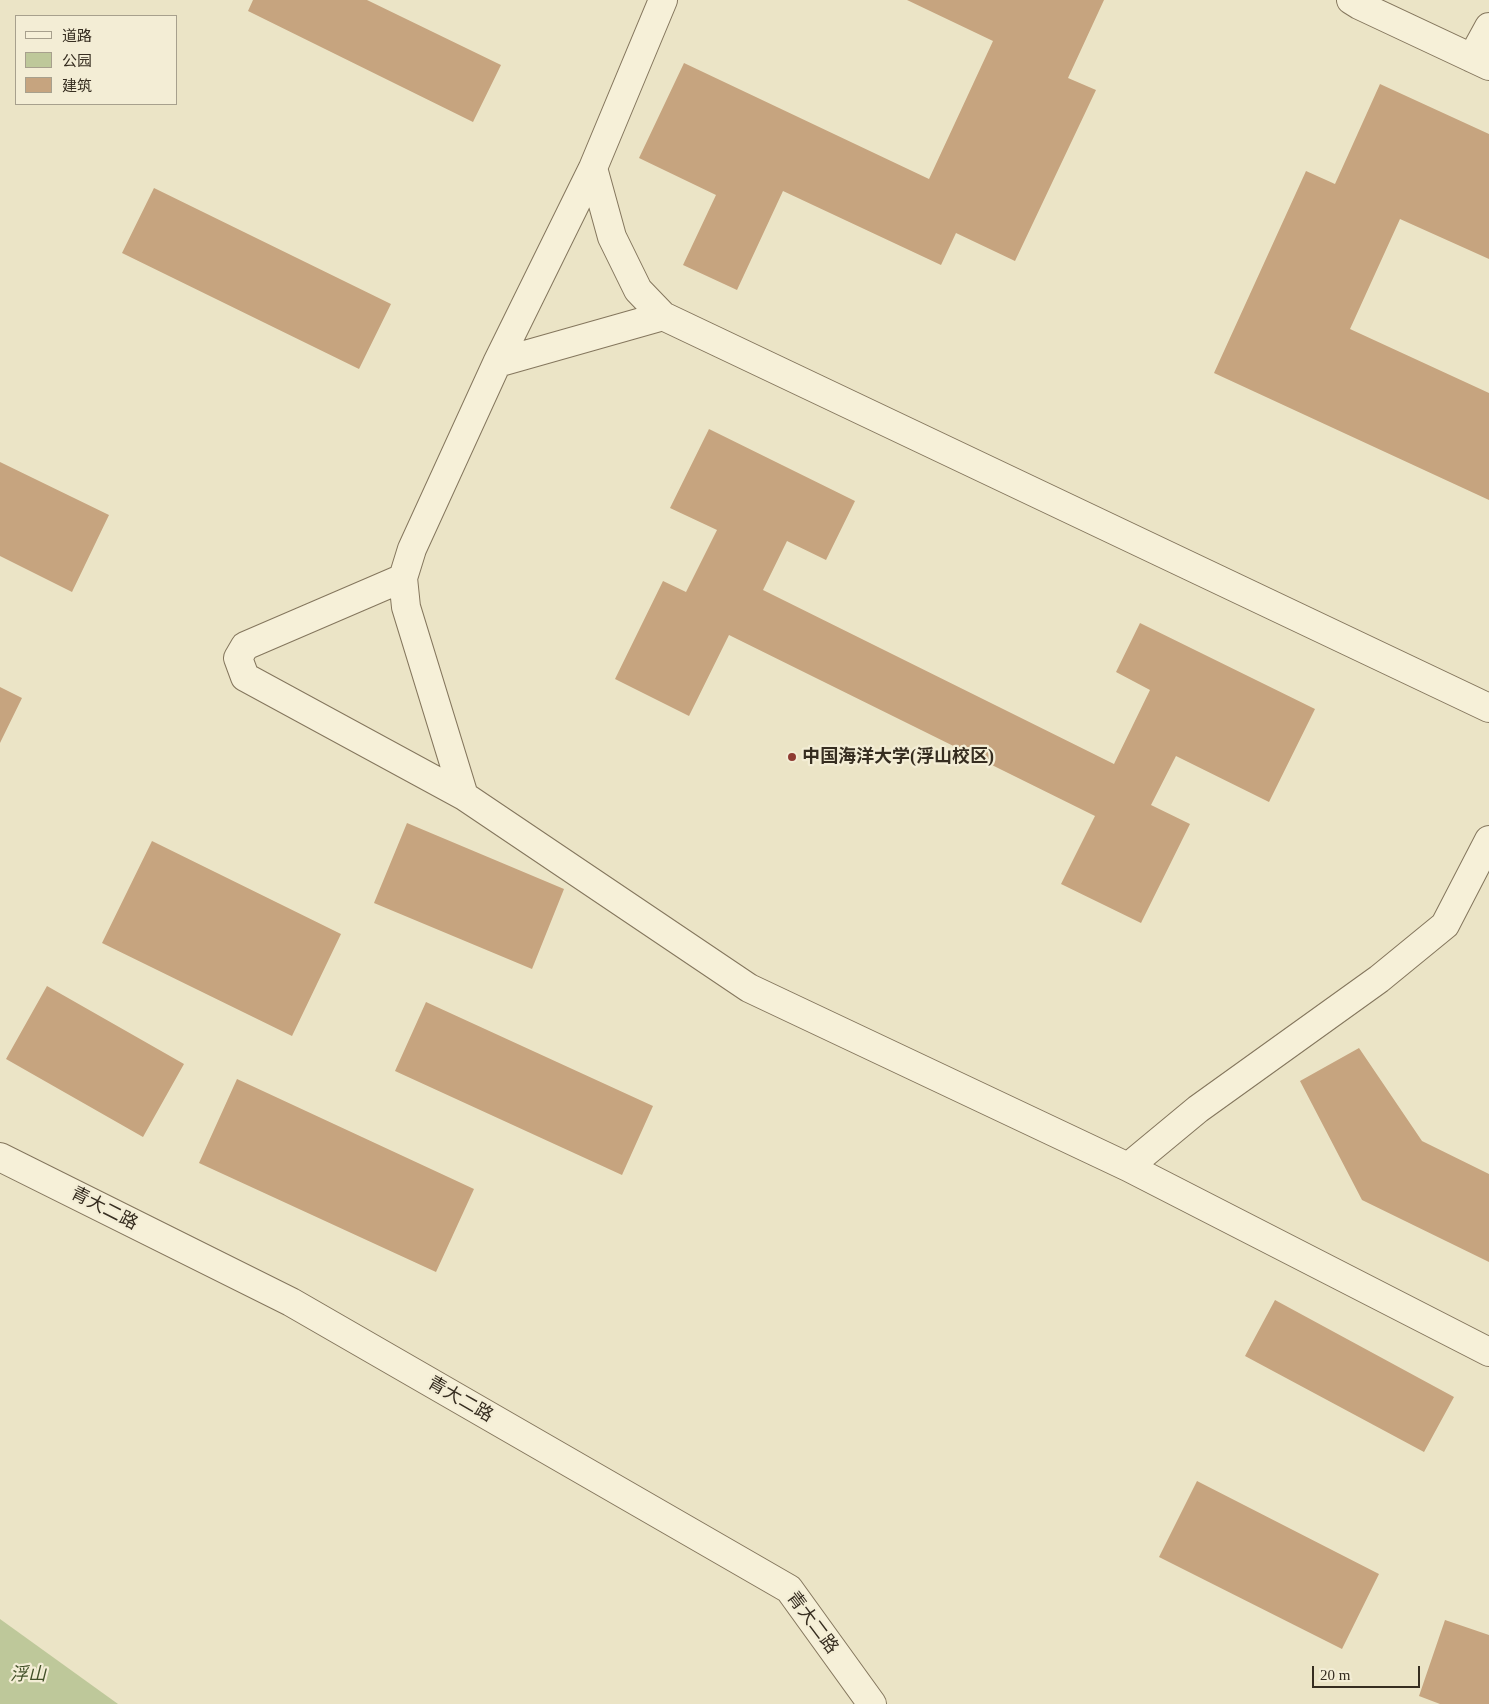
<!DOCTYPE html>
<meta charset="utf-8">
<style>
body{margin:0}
#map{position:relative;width:1489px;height:1704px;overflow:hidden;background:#ebe4c6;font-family:"Times New Roman","Noto Sans SC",serif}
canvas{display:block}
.legend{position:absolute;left:15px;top:15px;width:162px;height:90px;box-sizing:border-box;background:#f3edd5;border:1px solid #a7a08d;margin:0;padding:6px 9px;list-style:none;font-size:15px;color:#362d20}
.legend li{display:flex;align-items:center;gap:10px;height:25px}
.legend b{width:25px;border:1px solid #a7a08d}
.scale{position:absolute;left:1312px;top:1666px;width:108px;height:22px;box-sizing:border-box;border:2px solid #362d20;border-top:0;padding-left:6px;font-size:15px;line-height:18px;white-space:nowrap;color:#362d20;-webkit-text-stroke:4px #f3edd5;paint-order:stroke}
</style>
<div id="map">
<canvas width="1489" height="1704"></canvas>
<ul class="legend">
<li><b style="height:6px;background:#f6f0d8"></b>道路</li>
<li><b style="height:14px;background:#bec89a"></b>公园</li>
<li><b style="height:14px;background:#c6a47f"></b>建筑</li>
</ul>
<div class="scale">20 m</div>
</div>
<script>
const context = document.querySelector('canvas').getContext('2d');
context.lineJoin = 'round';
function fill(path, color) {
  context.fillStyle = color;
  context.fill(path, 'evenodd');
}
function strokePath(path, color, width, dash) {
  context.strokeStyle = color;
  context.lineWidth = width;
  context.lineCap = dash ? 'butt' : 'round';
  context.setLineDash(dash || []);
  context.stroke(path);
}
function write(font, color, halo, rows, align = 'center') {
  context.font = font + ' "Times New Roman","Noto Sans SC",serif';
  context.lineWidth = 4.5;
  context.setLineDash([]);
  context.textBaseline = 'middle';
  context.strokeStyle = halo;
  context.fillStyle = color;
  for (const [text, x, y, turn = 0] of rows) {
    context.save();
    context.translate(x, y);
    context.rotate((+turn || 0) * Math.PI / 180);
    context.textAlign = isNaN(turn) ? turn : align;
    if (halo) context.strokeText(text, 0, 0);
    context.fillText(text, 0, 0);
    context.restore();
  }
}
const green = new Path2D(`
 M0,1619L118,1704H0Z`);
const building = new Path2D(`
 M253,0H367L501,65L473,122L248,11Z
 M907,0H1104L1068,78L1096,90L1015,261L956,233L941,265L783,191L737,290L683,265L716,195L639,158L684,63L929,179L993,41Z
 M1380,84L1489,134V259L1400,219L1350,329L1489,393V500L1214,373L1306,171L1335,184Z
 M154,188L391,304L359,369L122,253Z
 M709,429L855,501L826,560L787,541L763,590L1114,764L1150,690L1116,672L1140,623L1315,709L1269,802L1176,756L1151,805L1190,824L1141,923L1061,884L1095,816L729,635L689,716L615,679L663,581L686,592L717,530L670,508Z
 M0,462L109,515L72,592L0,556Z
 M0,687L22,698L0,743Z
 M407,823L564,889L532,969L374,903Z
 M152,841L341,934L292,1036L102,943Z
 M47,986L184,1064L143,1137L6,1059Z
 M426,1002L653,1106L622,1175L395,1071Z
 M1359,1048L1422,1141L1489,1174V1262L1362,1200L1300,1081Z
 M237,1079L474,1189L436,1272L199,1163Z
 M1275,1300L1454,1397L1424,1452L1245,1356Z
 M1197,1481L1379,1574L1342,1649L1159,1557Z
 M1445,1620L1489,1635V1704H1440L1419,1696Z`);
const minor = new Path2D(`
 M663,0L593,168L612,237L638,290L663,316L1489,708
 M1351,0L1359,5L1489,66
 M1472,58L1489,27
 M497,363L663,316
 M403,578L245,646L238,658L245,677L464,796L749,988L1128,1167L1489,1352
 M464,796L406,607L403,578L412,549L497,363L593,168
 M0,1157L291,1302L789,1589L872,1704
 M1128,1167L1198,1109L1379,979L1445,925L1489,840`);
const markers = [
 [792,757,5,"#8e3b32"]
];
const poiNames = [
 ["中国海洋大学(浮山校区)",802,757]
];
const streetNames = [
 ["青大二路",104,1209,27],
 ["青大二路",460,1400,30],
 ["青大二路",812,1623,53]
];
const parkNames = [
 ["浮山",28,1675]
];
fill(green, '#bec89a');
fill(building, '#c6a47f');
strokePath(minor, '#84765d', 30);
strokePath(minor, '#f6f0d8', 28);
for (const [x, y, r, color] of markers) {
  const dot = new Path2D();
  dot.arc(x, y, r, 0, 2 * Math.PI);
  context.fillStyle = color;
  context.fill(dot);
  strokePath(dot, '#f3edd5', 2);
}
write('bold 18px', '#362d20', '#f3edd5', poiNames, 'left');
write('18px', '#362d20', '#f3edd5', streetNames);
write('italic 18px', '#425028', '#f3edd5', parkNames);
</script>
